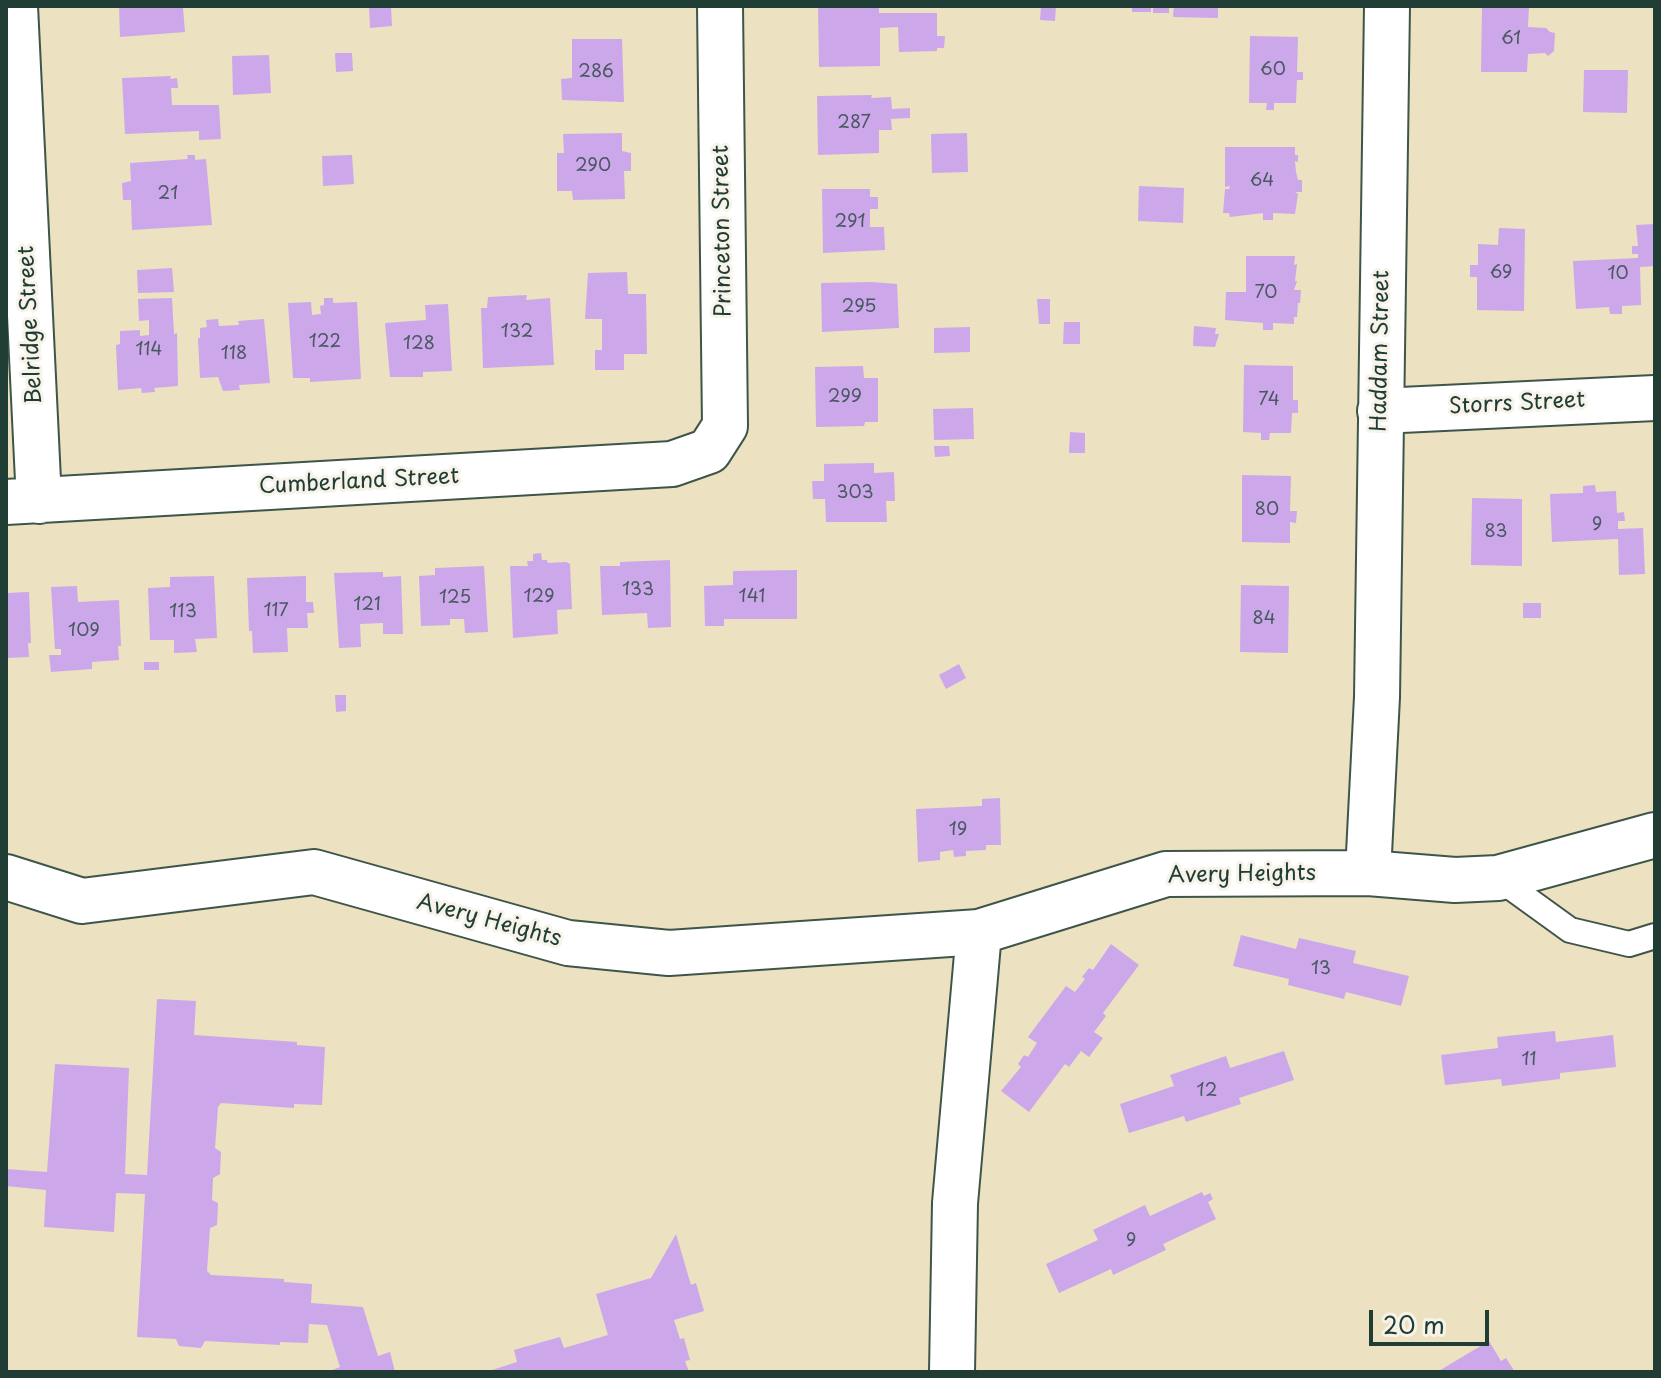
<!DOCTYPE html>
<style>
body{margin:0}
#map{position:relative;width:1661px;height:1378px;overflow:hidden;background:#ece1c0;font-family:"Playpen Sans",sans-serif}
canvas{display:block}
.frame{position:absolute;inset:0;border:8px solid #1f3d34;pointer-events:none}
.scale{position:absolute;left:1369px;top:1310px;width:120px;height:36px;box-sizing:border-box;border:4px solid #1f3d34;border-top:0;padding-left:10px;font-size:24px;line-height:28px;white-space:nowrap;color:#1f3d34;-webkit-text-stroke:6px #f7f3e8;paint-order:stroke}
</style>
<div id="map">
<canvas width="1661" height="1378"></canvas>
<div class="frame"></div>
<div class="scale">20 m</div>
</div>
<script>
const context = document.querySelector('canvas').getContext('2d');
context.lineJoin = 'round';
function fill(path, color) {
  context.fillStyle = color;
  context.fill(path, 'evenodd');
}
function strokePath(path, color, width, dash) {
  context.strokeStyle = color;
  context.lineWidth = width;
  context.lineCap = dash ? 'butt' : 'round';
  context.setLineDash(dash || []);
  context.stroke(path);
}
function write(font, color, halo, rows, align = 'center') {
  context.font = font + ' "Playpen Sans",sans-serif';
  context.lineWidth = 6;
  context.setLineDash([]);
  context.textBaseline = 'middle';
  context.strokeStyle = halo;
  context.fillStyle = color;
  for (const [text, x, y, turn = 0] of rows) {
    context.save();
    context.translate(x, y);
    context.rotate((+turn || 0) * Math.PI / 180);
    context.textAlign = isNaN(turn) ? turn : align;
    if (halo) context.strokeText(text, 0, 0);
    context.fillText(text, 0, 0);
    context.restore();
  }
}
const building = new Path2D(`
 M119,6L183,8L185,32L120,37Z
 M369,6H391L392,26L370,28Z
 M1041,6H1056L1055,21L1040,20Z
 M1132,6H1151V12H1132Z
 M1153,6H1169V13H1153Z
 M1174,6H1218V18L1173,17Z
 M1482,6H1529L1528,27L1546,28L1550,32L1555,33L1554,51L1548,56L1545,53L1528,54L1527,72H1481Z
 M818,7H879V13H937V36H945L944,48H937V51L899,52L898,27L880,28V66L819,67Z
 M1250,36L1298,37L1297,72H1303V80H1297L1296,103H1274V110H1266L1267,103H1249Z
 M572,39H622L624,102L562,100L561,79L572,78Z
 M335,53H352L353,71L336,72Z
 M269,55L271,93L233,95L232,56Z
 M1584,70H1628L1627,113L1583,112Z
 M171,76L170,79L177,78L178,88H171L172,105H219L221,139L199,140V131L125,134L122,78Z
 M872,95L871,98L891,97L892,109L910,108V118L891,119L892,130H879V153L818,155L817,96Z
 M622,133V151L631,153V171H624L625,199L573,200L572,191H557V153H564L563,134Z
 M967,133L968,172L932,173L931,134Z
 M1225,147H1295V155H1298V162L1295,161L1296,172L1298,180H1302V192H1295L1298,194L1295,214L1273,213V220H1263V213L1230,217L1229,213H1223L1225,189H1229L1230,186L1225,187Z
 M187,155H195V160L206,159L212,225L132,230L131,200H123L122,183L131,181L130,163L188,159Z
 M352,155L354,184L323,186L322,156Z
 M1139,186L1184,188L1183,223L1138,221Z
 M822,189H870V197H878V209H870V227H884L885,250L823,253Z
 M1655,224V266L1640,267L1641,305L1622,306V314H1610L1609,307L1576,309L1573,261L1638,258V254H1632V246H1638L1636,225Z
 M1499,228L1525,229L1524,311L1477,310V277H1470V265H1478V244L1498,245Z
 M1246,256H1295L1294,265L1297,264L1295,281H1297L1294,290H1301L1300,303H1298L1297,317H1294V324L1273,323V330H1263V323L1225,320L1226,292H1246Z
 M172,268L174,292L138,293L137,270Z
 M627,272L628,294H646L647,354H624V370H595V350H602V319H585L588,273Z
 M871,282L897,284L899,328L822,332L821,283Z
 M527,295L526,300L550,298L554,365L483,368L481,308H487L488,297Z
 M172,298L174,334L177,333L178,386L154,388L155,392L142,393L141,388L118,390L116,345L120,344V331L140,330V336L149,335V320L139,321L138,299Z
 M324,298H333V303L357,302L361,379L310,382V378H293L288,303L311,302L312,315L321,314L320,306L324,305Z
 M1037,299H1050V324H1039Z
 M448,304L452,371L423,372V377H390L385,323L426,320L425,305Z
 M218,319L219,326L239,325L238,321L264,319L270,383L239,385L240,390L223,391L218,377L200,378L198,338H200V328L207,327L206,320Z
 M1064,322H1080V344H1063Z
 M1194,326L1216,328L1215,334H1219L1215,347L1193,346Z
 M970,327V352L934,353V328Z
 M1244,365L1293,366V400H1298V413H1292L1291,433H1270L1269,440H1261V433L1243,432Z
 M863,366L864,378H878V422H865L864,426L816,427L815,367Z
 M973,408L974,439L934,440L933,409Z
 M1070,432L1085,433V453H1069Z
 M934,446H949L950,456L935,457Z
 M874,463V473L894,472L895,501H886L887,522H826L825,499H813L812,481H824V464Z
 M1242,475L1291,476L1290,511H1297L1296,523L1290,522V543L1242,542Z
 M1595,485L1596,492L1616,491L1617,513L1624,512L1625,521H1618V529L1643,528L1645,574L1619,575L1618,539L1552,542L1550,494L1583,493V486Z
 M1472,498L1522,499V566L1471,565Z
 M541,553L542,560H547L548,563L566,562L570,564L572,609L557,610L558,634L513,638L510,566H528L527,561H533V554Z
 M670,560L671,627L648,628L647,613L602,615L600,566H620V562Z
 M484,566L488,632L465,633L464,619H450V625L421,626L419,576L435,575V568Z
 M797,570V619H724V626H705L704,586L733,585V571Z
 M383,572V577L401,576L403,634H383V623L360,624L361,647L339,648L334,573Z
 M214,576L217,638L195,639L197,652L174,653V640H150L148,588L170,587V577Z
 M306,576V602H313L314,613H307L308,628H287L288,652L253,653L252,631H249L247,578Z
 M1241,585L1289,586L1288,653L1240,652Z
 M77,586L78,602L119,600L121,646H118L119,660L92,662V669L51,672L49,655H61V649H55L51,587Z
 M29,592L31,643H28L29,657L7,658L6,593Z
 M1523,603H1541V618H1523Z
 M144,662H159V670H144Z
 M959,664L966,678L946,689L939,675Z
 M335,695H346V711L336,712Z
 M1000,798L1001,845H986V850L966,851V856L954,857L953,850L940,852V860L918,862L916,809L982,806V799Z
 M1241,935L1296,949L1299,938L1356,951L1353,963L1409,976L1401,1006L1346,992L1344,999L1288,985L1289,979L1233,966Z
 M1111,944L1139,965L1103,1013L1106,1016L1094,1032L1103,1038L1089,1057L1081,1051L1069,1067L1065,1064L1029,1112L1001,1091L1021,1067L1018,1064L1024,1055L1028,1057L1037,1043L1028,1037L1066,986L1075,992L1085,979L1082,977L1089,968L1093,970Z
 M157,999L196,1001L194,1035L297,1042V1045L325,1047L322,1105L294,1104V1108L221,1103L218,1107L215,1148L221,1152L220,1174L213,1178L212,1200L218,1203L217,1225L210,1228L207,1271L211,1275L284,1279V1282L312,1284L311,1303L363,1307L378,1356L390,1352L395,1372H327L340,1367L327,1325L309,1324L308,1343L280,1342V1345L205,1341L201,1348L179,1346L176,1339L137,1337L145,1194L116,1193L114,1232L44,1227L46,1190L6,1186V1169L47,1172L55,1064L129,1068L125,1174L147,1175Z
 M1555,1031L1556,1042L1613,1035L1616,1067L1560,1073V1079L1502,1086L1501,1079L1445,1085L1441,1055L1498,1048L1497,1037Z
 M1284,1051L1294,1080L1239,1098L1241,1104L1186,1122L1184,1116L1129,1133L1120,1104L1174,1086L1170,1075L1226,1056L1230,1068Z
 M1202,1192L1204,1196L1210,1193L1213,1199L1208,1202L1216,1219L1163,1244L1166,1250L1113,1275L1111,1269L1059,1293L1046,1264L1098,1240L1093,1230L1145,1205L1150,1216Z
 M676,1234L691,1285L696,1283L704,1311L674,1320L680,1339L684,1338L690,1360L685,1361L689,1372H486L517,1362L514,1350L560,1337L564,1348L608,1335L596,1294L651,1278Z
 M1489,1341L1501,1361L1506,1358L1515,1372H1437Z`);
const lane = new Path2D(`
 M1498,878L1570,930L1629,944L1655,936`);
const street = new Path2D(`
 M15,6L39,501
 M1380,411L1655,398
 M6,502L672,464L709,451L725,426L720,6
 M1368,873L1455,880L1498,878L1655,835
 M6,877L82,901L314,872L568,943L669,953L979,932L1166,874L1368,873L1377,697L1387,6
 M952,1372L955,1203L979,932`);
const numberNames = [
 ["61",1511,39],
 ["60",1273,70],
 ["286",596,72],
 ["287",854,123],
 ["290",593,166],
 ["64",1262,181],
 ["21",168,194],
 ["291",850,222],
 ["69",1501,273],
 ["10",1618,274],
 ["70",1266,293],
 ["295",859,307],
 ["132",517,332],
 ["122",325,342],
 ["128",419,344],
 ["114",149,350],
 ["118",234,354],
 ["299",845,397],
 ["74",1269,400],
 ["303",855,493],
 ["80",1267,510],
 ["9",1597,525],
 ["83",1496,532],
 ["133",638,590],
 ["129",539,597],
 ["141",752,597],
 ["125",455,598],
 ["121",367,605],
 ["117",276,611],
 ["113",183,612],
 ["84",1264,619],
 ["109",84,631],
 ["19",958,830],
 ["13",1321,969],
 ["11",1529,1060],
 ["12",1207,1091],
 ["9",1131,1241]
];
const streetNames = [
 ["Princeton Street",723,231,-91],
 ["Belridge Street",31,325,-93],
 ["Haddam Street",1381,351,-89],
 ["Storrs Street",1517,404,-3],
 ["Cumberland Street",359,482,-3],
 ["Avery Heights",1242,875,-1],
 ["Avery Heights",489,921,15]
];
fill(building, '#cca8eb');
strokePath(lane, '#3e5649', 28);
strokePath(street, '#3e5649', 48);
strokePath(lane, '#fff', 24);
strokePath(street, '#fff', 44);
write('18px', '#4a5862', null, numberNames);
write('22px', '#1f3d34', '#f7f3e8', streetNames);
</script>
